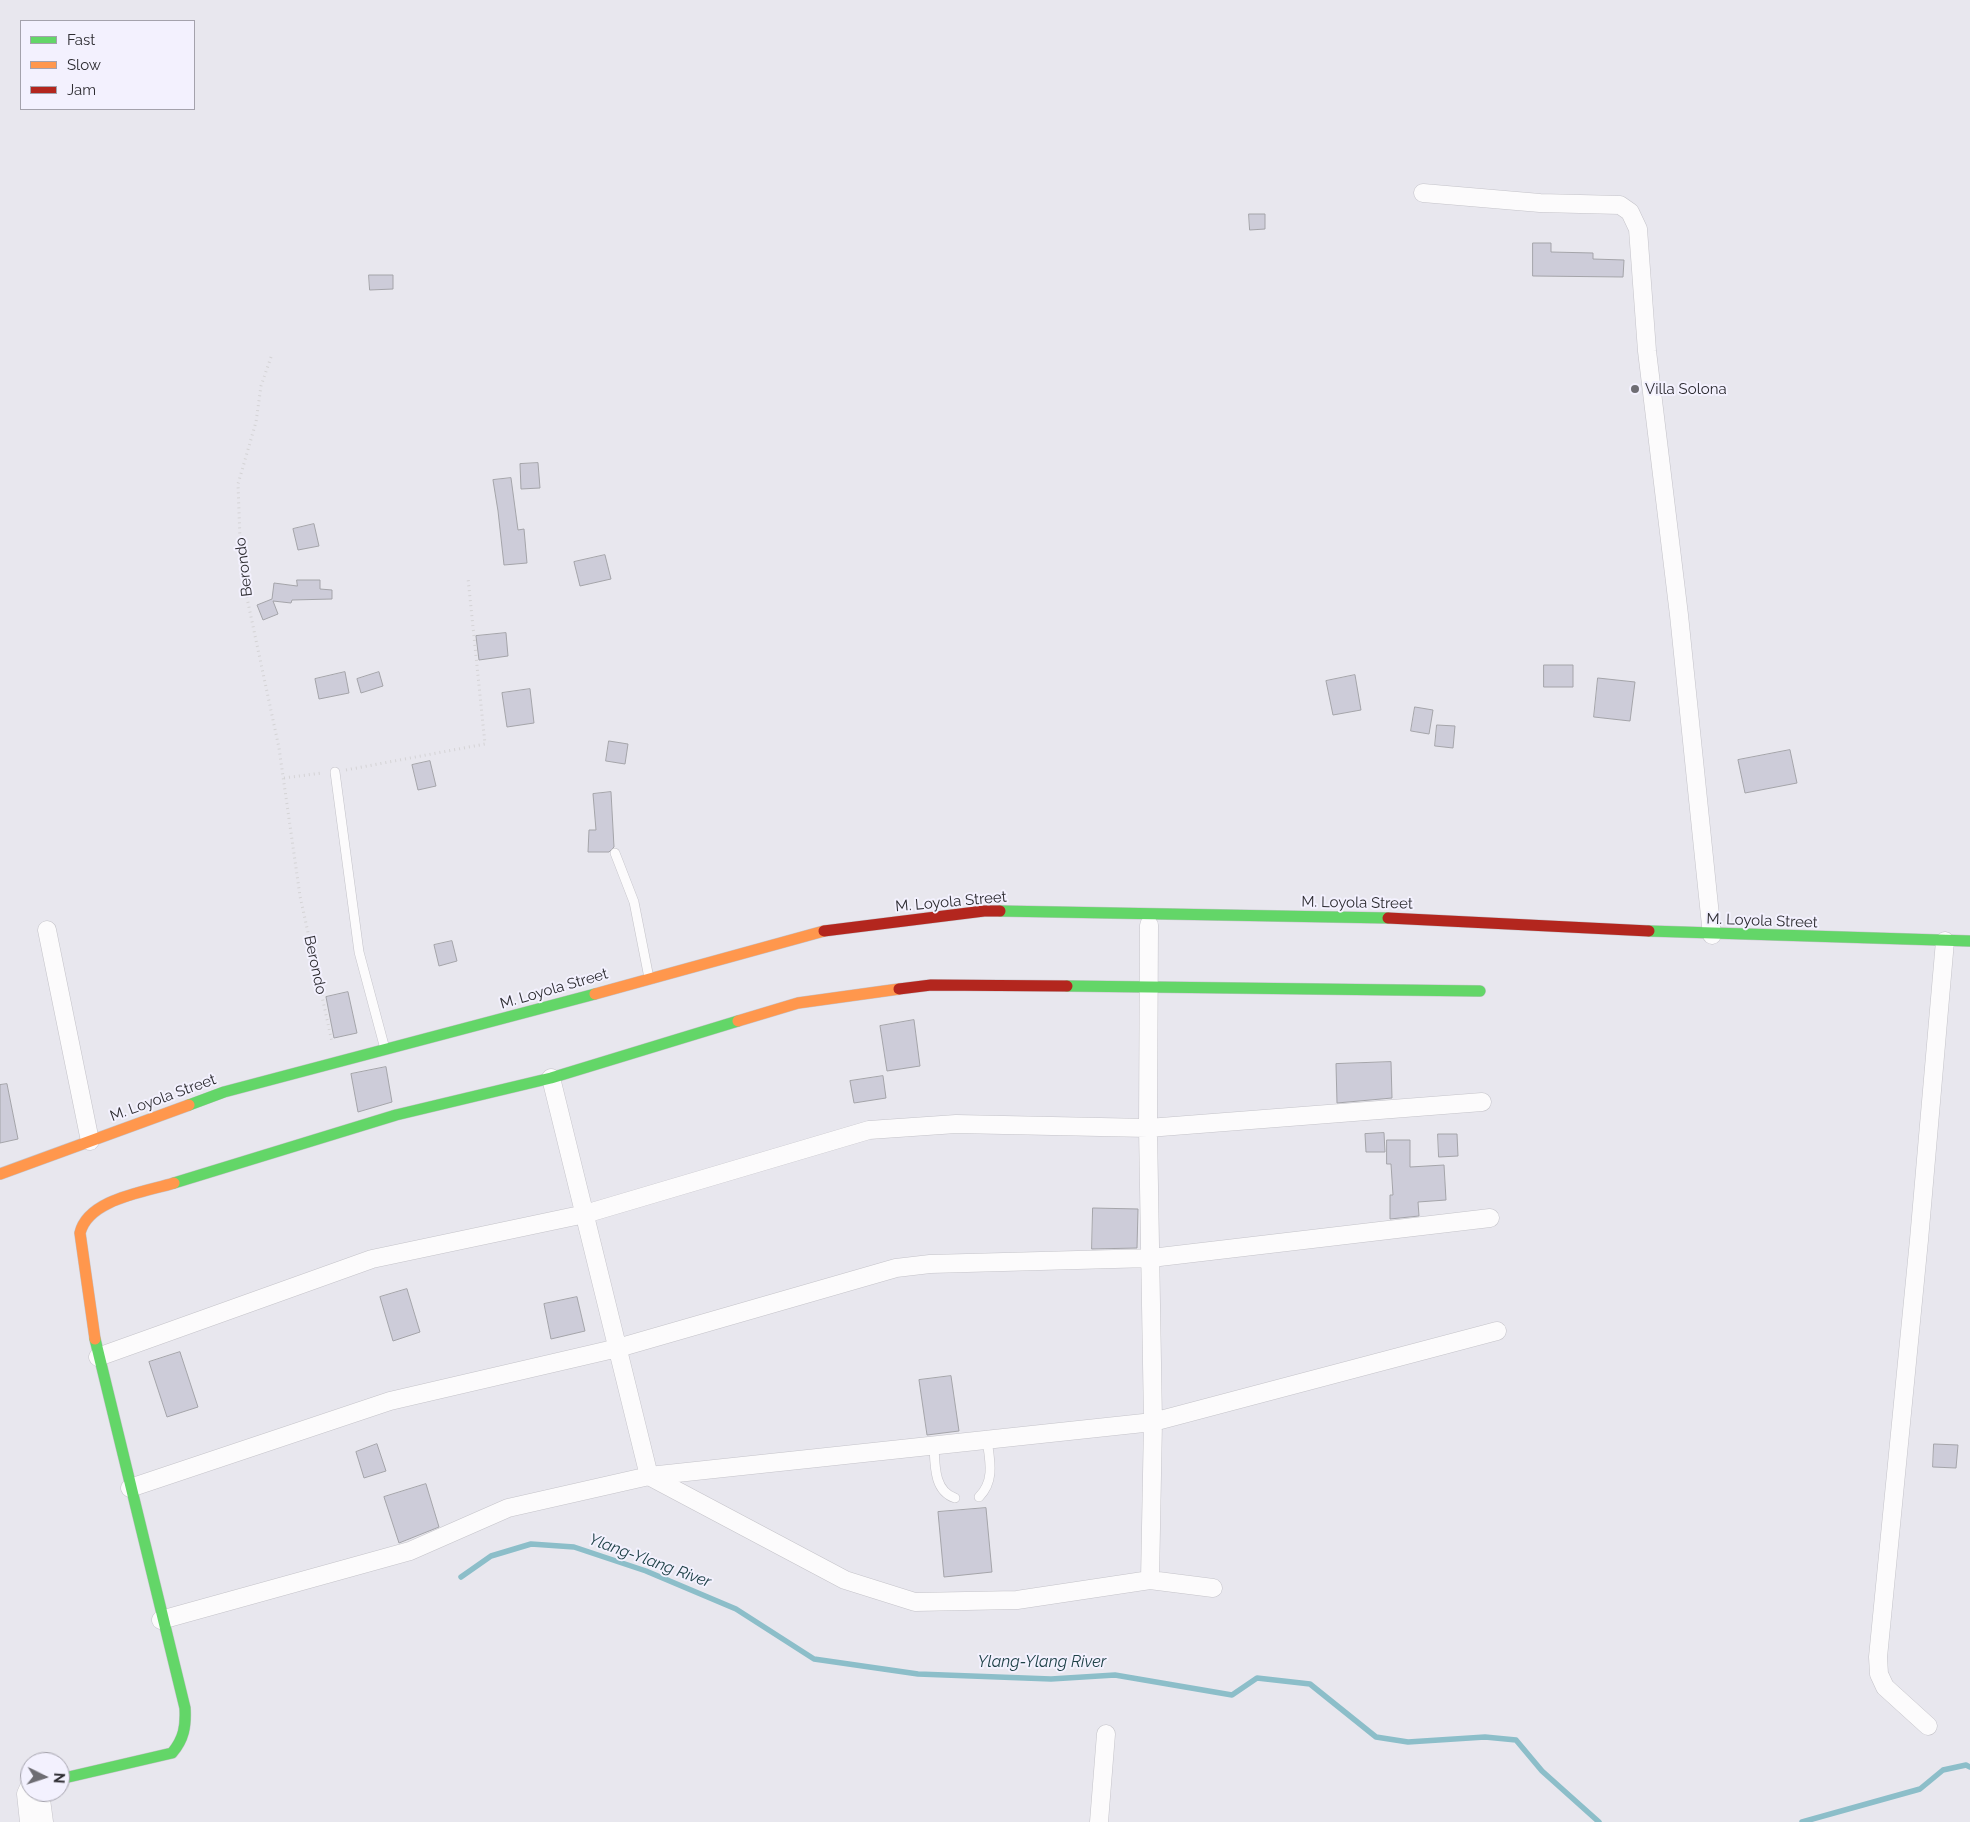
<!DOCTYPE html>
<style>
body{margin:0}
#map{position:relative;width:1970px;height:1822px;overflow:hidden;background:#e8e7ee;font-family:Raleway,sans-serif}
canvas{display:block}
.legend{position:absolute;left:20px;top:20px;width:175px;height:90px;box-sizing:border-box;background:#f3f1fe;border:1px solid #a4a2ac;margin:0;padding:6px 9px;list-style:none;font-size:15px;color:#2d2c31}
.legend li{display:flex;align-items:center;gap:10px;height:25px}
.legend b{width:25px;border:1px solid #a4a2ac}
.north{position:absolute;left:20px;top:1752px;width:50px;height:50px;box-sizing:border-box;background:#f3f1fe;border:1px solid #a4a2ac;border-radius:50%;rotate:94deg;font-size:14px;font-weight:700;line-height:20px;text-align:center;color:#2d2c31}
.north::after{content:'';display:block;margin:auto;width:18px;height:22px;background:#6e6d73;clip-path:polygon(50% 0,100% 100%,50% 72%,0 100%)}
</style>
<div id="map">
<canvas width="1970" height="1822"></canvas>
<ul class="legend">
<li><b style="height:6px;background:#63d668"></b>Fast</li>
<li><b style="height:6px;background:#ff974d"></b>Slow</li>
<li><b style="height:6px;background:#b3261e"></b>Jam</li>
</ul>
<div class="north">N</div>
</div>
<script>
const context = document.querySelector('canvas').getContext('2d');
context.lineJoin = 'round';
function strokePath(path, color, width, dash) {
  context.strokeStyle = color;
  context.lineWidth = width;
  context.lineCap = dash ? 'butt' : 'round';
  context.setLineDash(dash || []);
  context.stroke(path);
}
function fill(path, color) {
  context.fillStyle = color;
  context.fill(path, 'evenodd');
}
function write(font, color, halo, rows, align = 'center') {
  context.font = font + ' Raleway,sans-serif';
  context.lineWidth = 4;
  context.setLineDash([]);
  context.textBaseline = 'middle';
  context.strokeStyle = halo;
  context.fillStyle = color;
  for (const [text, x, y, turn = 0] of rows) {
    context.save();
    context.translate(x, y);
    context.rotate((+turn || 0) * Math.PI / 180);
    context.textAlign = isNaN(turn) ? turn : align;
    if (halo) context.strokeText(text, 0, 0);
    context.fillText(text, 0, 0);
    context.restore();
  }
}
const stream = new Path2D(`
 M461,1577L491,1556L531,1544L574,1547L646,1571L736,1609L814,1659L918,1674L1051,1679L1115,1675L1232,1695L1257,1678L1310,1684L1376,1737L1408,1742L1485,1737L1516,1740L1542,1771L1599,1822
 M1802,1822L1920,1789L1943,1770L1966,1765L1970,1767`);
const building = new Path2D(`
 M1249,214H1265V229L1250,230Z
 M1533,243H1551V252L1593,253V259L1624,260L1623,277L1533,276Z
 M369,275H393V289L370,290Z
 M538,463L540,488L521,489L520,464Z
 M511,478L518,530L524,529L527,563L504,565L498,511L493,480Z
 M314,524L319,546L298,550L293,529Z
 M605,555L611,579L580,586L574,562Z
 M297,580H320V589L332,590V599L292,600L291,603L273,601L278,614L263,620L257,605L272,599L274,583L297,586Z
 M506,633L508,656L479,660L476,636Z
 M1544,665H1573V687H1544Z
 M345,672L349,693L319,699L315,679Z
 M379,672L383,686L361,693L357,679Z
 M1355,675L1361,710L1333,715L1326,681Z
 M1598,678L1635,682L1630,721L1594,717Z
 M530,689L534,723L507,727L502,693Z
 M1415,707L1433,710L1429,734L1411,731Z
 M1437,725L1455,726L1453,748L1435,746Z
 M609,741L628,744L625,764L606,761Z
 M1790,750L1797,783L1745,793L1738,760Z
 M430,761L436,786L418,790L412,765Z
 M611,792L614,847L609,852H588L589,830H596L593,794Z
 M452,941L457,961L439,966L434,945Z
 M348,992L357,1033L334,1038L326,997Z
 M914,1020L920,1066L887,1071L880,1026Z
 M1391,1062L1392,1098L1337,1103L1336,1064Z
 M386,1067L392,1102L358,1112L351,1074Z
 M883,1076L886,1098L854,1103L850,1081Z
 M7,1084L18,1139L0,1143V1085Z
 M1384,1133L1385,1152H1366L1365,1134Z
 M1438,1134H1457L1458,1156L1439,1157Z
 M1387,1140H1410V1167L1444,1165L1446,1200L1418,1202L1419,1216L1390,1219V1195H1393L1391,1164H1387Z
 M1093,1208L1138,1209L1137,1248L1092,1249Z
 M407,1289L420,1332L393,1341L380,1297Z
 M577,1297L585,1331L551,1339L544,1304Z
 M180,1352L198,1407L167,1417L149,1362Z
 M951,1376L959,1431L927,1435L919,1380Z
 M377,1444L386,1471L364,1478L356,1452Z
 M1934,1444L1958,1445L1956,1468L1933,1467Z
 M426,1484L439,1527L399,1543L384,1497Z
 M986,1508L992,1572L944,1577L938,1512Z`);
const path = new Path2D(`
 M271,357L261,386L256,422L238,484L240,540L247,598L279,748L300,896L332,1042
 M346,770L485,744L468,578
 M284,778L322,773`);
const lane = new Path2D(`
 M335,772L359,952L385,1049
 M615,853L634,902L649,978
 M934,1446C935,1466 934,1491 955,1498
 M979,1497C995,1481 990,1461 987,1440`);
const street = new Path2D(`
 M1423,193L1540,203L1620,205L1630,212L1638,229L1647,351L1679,615L1712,935
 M1149,925L1148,1128L1153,1422L1150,1580
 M47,930L90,1141
 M551,1078L649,1476L845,1580L915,1602L1017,1600L1150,1580L1213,1588
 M98,1357L372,1259L585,1214L869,1130L956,1124L1148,1128L1482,1102
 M130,1488L390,1401L618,1348L896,1268L930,1264L1151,1258L1490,1218
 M161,1620L410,1551L508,1508L649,1476L1153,1422L1497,1331
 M1928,1726L1885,1687L1879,1674L1878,1657L1919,1240L1945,941
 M40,1792L44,1822
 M29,1822L26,1794L30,1785
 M1099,1822L1106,1734`);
const fast = new Path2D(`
 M1000,911L1388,918
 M1649,931L1970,941
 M1067,986L1480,991
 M189,1105L224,1092L595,994
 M174,1183L396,1115L551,1078L738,1021
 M60,1779L172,1753C184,1739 186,1726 185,1708L95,1339`);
const slow = new Path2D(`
 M595,994L824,931
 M738,1021L798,1003L899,989
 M0,1174L189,1105
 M95,1339L80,1233C88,1199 145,1192 174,1183`);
const jam = new Path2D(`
 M1388,918L1649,931
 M824,931L984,911H1000
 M899,989L931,985L1067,986`);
const markers = [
 [1635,389,5,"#6e6d73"]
];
const poiNames = [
 ["Villa Solona",1645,389]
];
const streetNames = [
 ["Berondo",244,567,-97],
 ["M. Loyola Street",951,902,-5],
 ["M. Loyola Street",1357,903,1],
 ["M. Loyola Street",1762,921,2],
 ["Berondo",315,965,78],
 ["M. Loyola Street",554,989,-16],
 ["M. Loyola Street",163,1098,-20]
];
const waterNames = [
 ["Ylang-Ylang River",650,1561,20],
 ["Ylang-Ylang River",1042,1662]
];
strokePath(stream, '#8cbec9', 5.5);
fill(building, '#cdccd9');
strokePath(building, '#a4a4a9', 1);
strokePath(lane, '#c4c3c9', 10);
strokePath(street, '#c4c3c9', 19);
strokePath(fast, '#c4c3c9', 12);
strokePath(slow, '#c4c3c9', 12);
strokePath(jam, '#c4c3c9', 12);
strokePath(path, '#d4d3d5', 3, [1, 4]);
strokePath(lane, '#fcfbfc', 9);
strokePath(street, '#fcfbfc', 18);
strokePath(fast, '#63d668', 11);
strokePath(slow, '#ff974d', 11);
strokePath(jam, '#b3261e', 11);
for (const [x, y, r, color] of markers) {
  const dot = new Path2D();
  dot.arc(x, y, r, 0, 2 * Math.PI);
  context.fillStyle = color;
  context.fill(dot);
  strokePath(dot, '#f3f1fe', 2);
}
write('15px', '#2d2c31', '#f3f1fe', poiNames, 'left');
write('15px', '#2d2c31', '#f3f1fe', streetNames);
write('italic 16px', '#1d4046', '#f3f1fe', waterNames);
</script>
